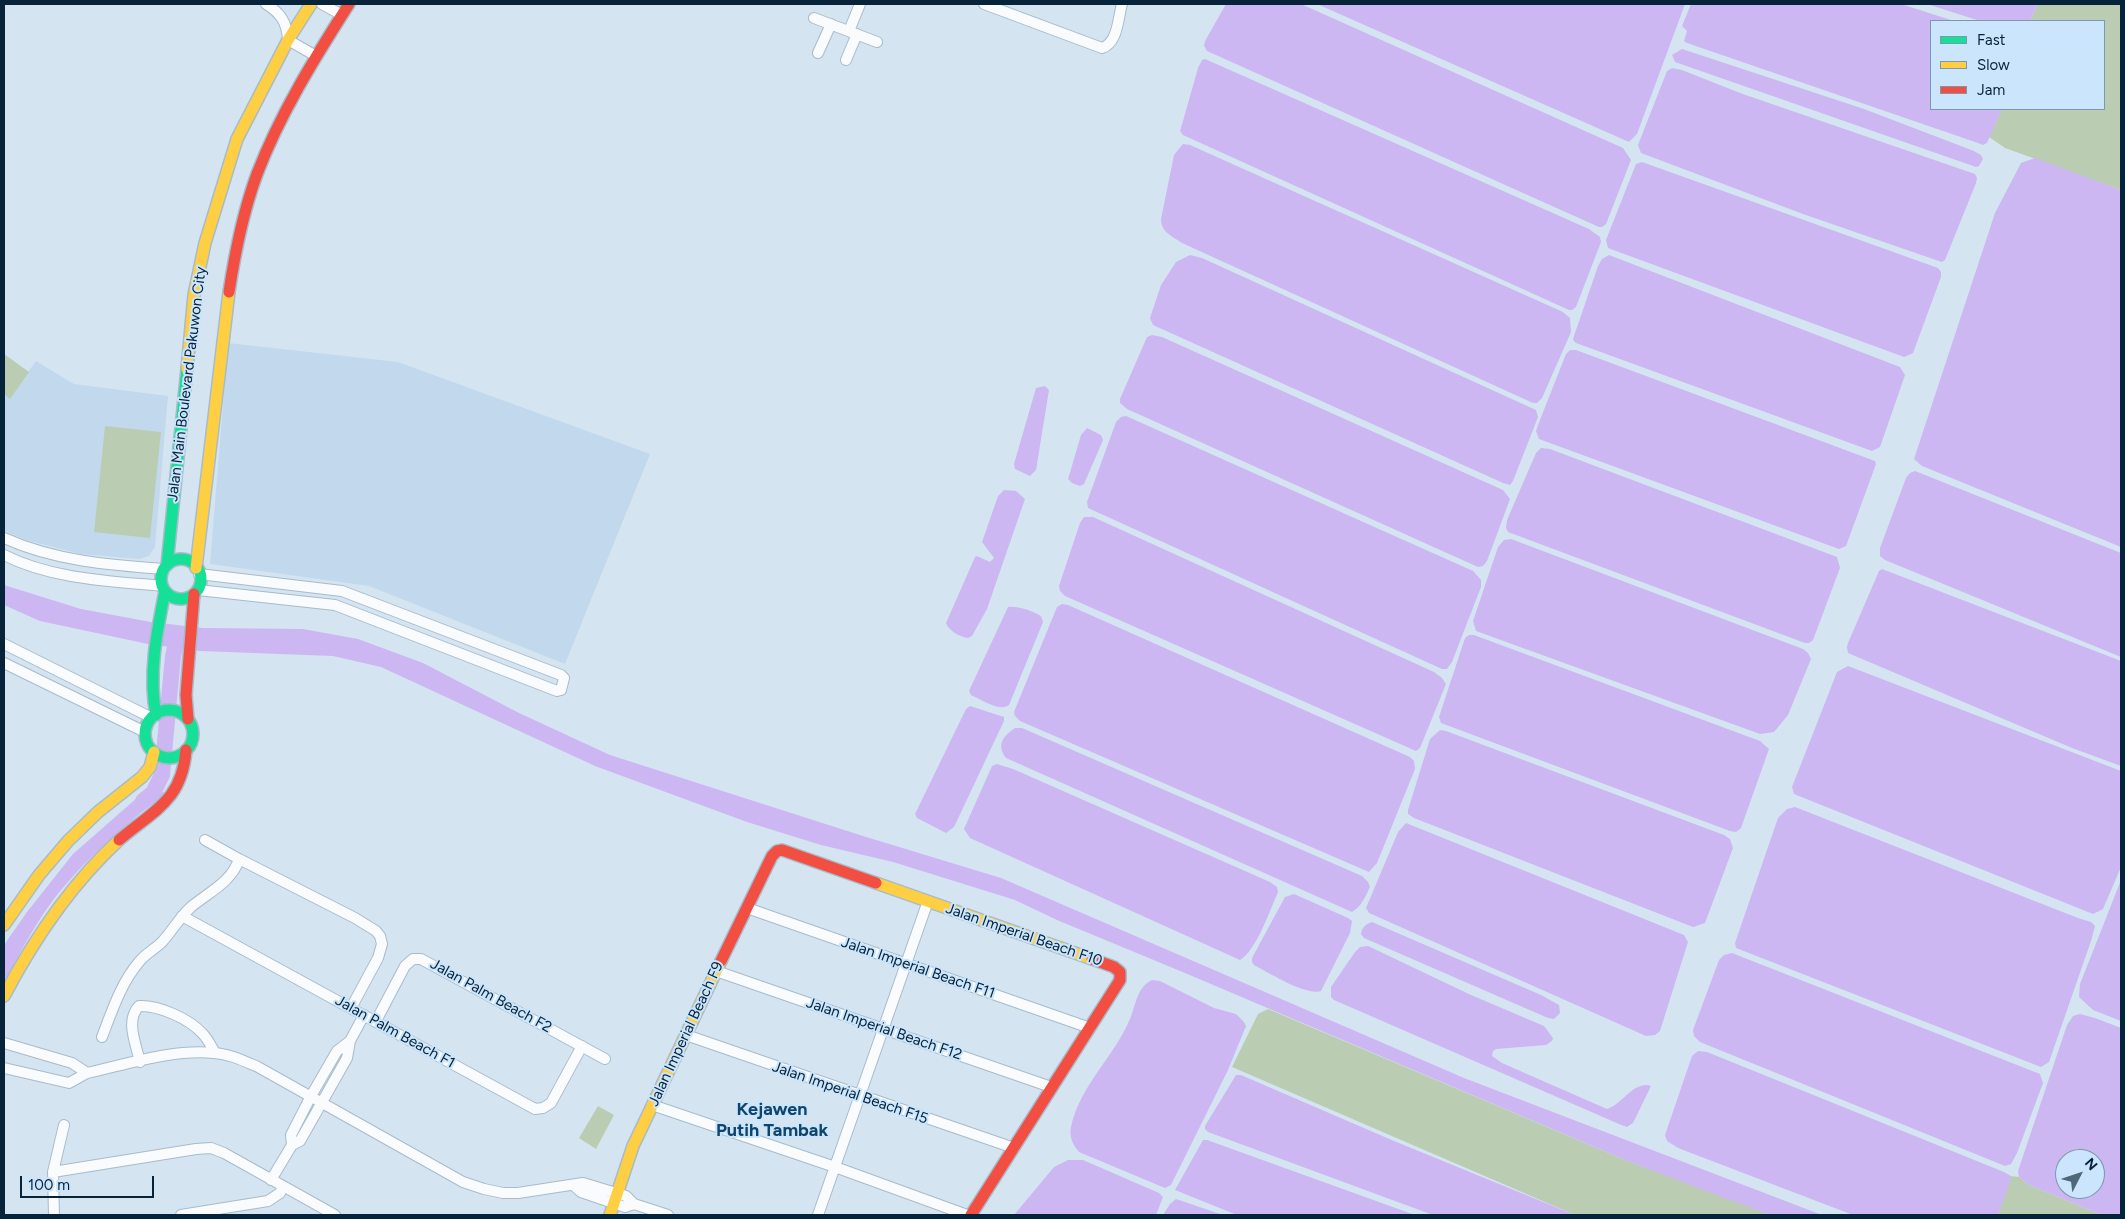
<!DOCTYPE html>
<style>
body{margin:0}
#map{position:relative;width:2125px;height:1219px;overflow:hidden;background:#d5e4f1;font-family:Figtree,sans-serif}
canvas{display:block}
.frame{position:absolute;inset:0;border:5px solid #062339;pointer-events:none}
.legend{position:absolute;left:1930px;top:20px;width:175px;height:90px;box-sizing:border-box;background:#cae5fc;border:1px solid #7c97ae;margin:0;padding:6px 9px;list-style:none;font-size:15px;color:#062339}
.legend li{display:flex;align-items:center;gap:10px;height:25px}
.legend b{width:25px;border:1px solid #7c97ae}
.north{position:absolute;left:2055px;top:1149px;width:50px;height:50px;box-sizing:border-box;background:#cae5fc;border:1px solid #7c97ae;border-radius:50%;rotate:49deg;font-size:14px;font-weight:700;line-height:20px;text-align:center;color:#062339}
.north::after{content:'';display:block;margin:auto;width:18px;height:22px;background:#4e6779;clip-path:polygon(50% 0,100% 100%,50% 72%,0 100%)}
.scale{position:absolute;left:20px;top:1176px;width:134px;height:22px;box-sizing:border-box;border:2px solid #062339;border-top:0;padding-left:6px;font-size:15px;line-height:18px;white-space:nowrap;color:#062339;-webkit-text-stroke:4px #cae5fc;paint-order:stroke}
</style>
<div id="map">
<canvas width="2125" height="1219"></canvas>
<div class="frame"></div>
<ul class="legend">
<li><b style="height:6px;background:#16e098"></b>Fast</li>
<li><b style="height:6px;background:#ffcf43"></b>Slow</li>
<li><b style="height:6px;background:#f24e42"></b>Jam</li>
</ul>
<div class="north">N</div>
<div class="scale">100 m</div>
</div>
<script>
const context = document.querySelector('canvas').getContext('2d');
context.lineJoin = 'round';
function fill(path, color) {
  context.fillStyle = color;
  context.fill(path, 'evenodd');
}
function strokePath(path, color, width, dash) {
  context.strokeStyle = color;
  context.lineWidth = width;
  context.lineCap = dash ? 'butt' : 'round';
  context.setLineDash(dash || []);
  context.stroke(path);
}
function write(font, color, halo, rows, align = 'center') {
  context.font = font + ' Figtree,sans-serif';
  context.lineWidth = 4;
  context.setLineDash([]);
  context.textBaseline = 'middle';
  context.strokeStyle = halo;
  context.fillStyle = color;
  for (const [text, x, y, turn = 0] of rows) {
    context.save();
    context.translate(x, y);
    context.rotate((+turn || 0) * Math.PI / 180);
    context.textAlign = isNaN(turn) ? turn : align;
    if (halo) context.strokeText(text, 0, 0);
    context.fillText(text, 0, 0);
    context.restore();
  }
}
const built = new Path2D(`
 M228,343L398,362L650,454L565,664L369,586L210,564Z
 M4,356L28,372L36,361L74,384L168,396L155,547L149,556L139,559L81,554L26,540L4,531Z`);
const green = new Path2D(`
 M2038,4H2121V190L2005,148L1989,137L2002,109H2104V21H2030Z
 M4,354L29,372L10,399L4,394Z
 M105,426L161,432L150,538L94,532Z
 M1268,1009L1623,1159L1771,1215H1575L1232,1067L1258,1014Z
 M598,1106L614,1115L596,1149L579,1138Z
 M2011,1176L2019,1177L2029,1185L2102,1215H1998Z`);
const water = new Path2D(`
 M1226,4H1301L1623,148L1631,160L1606,224L1602,227H1599L1552,206L1207,51L1204,46L1205,41Z
 M1317,4H1685L1637,134L1629,142Z
 M1691,4H1901L1954,21H1931V109H2002L1987,143L1983,145L1978,143L1687,43L1684,41L1687,31L1682,26Z
 M1927,4H2038L2030,21H1980Z
 M1682,49L1864,109L1974,151L1981,155L1983,159L1979,166L1976,167L1675,62L1672,55Z
 M1205,59L1589,229L1600,237L1601,242L1576,307L1572,310H1569L1183,135L1180,131L1181,128L1198,68L1202,60Z
 M1672,68L1682,70L1740,93L1975,174L1977,178L1976,183L1945,260L1942,262L1933,259L1803,214L1641,153L1638,145L1667,71Z
 M1183,144L1190,145L1563,312L1570,318L1571,332L1542,398L1537,403H1533L1182,243C1172,236 1161,232 1161,219L1174,155Z
 M2035,158L2121,190V547L1922,466L1914,459L1995,213L2021,163Z
 M1642,162L1938,268L1941,272V277L1913,353L1904,357L1608,248L1606,240L1636,164Z
 M1190,255L1202,258L1536,410L1538,417L1513,481L1510,485L1503,483L1153,325L1150,318L1161,285L1176,262Z
 M1609,255L1900,367L1905,375L1880,447L1872,451L1576,343L1573,340L1574,336L1598,266L1602,259Z
 M1152,335L1162,337L1503,490L1510,499L1487,561L1483,566L1478,567L1127,409L1120,403V399L1147,337Z
 M1570,350H1576L1875,461L1876,464L1846,546L1839,549L1539,439L1536,431L1538,425L1566,354Z
 M1045,386L1049,390L1036,470L1030,476L1015,469L1014,464L1036,388Z
 M1126,416L1473,571L1481,580V587L1452,662L1447,669H1442L1088,508L1087,502L1116,422L1121,417Z
 M1087,428L1101,435L1103,440L1084,484L1080,486L1072,483L1068,479L1069,476L1081,435Z
 M1541,448L1550,449L1837,557L1840,568L1813,640L1809,643H1805L1508,532L1506,528L1507,520L1536,453Z
 M1915,471L2121,553V657L1885,560L1880,556V548L1906,478L1910,473Z
 M1004,490L1016,491L1025,499L987,609L972,636L968,638C960,637 949,631 946,623L975,557L977,556L990,562L994,558L982,542L998,496Z
 M1084,517H1093L1434,672L1442,678L1446,684L1420,748L1416,751L1065,596L1060,591L1059,586L1080,523Z
 M1511,539L1803,649L1808,653L1811,659L1788,715L1774,732L1760,734L1476,631L1473,621L1498,547L1504,540Z
 M1882,569L2121,661V766L2072,748L1848,653L1847,647L1848,643L1879,571Z
 M4,585L81,609L151,622L203,628L303,629L358,639L423,663L519,713L610,755L863,836L1001,878L1464,1078L1822,1215H1771L1721,1197L1623,1159L1185,973L1057,920L1015,900L893,862L821,845L747,822L595,766L381,667L333,656L200,651L148,644L40,621L4,605Z
 M1062,604L1068,605L1410,757L1414,761L1415,769L1377,863L1369,872L1020,721L1015,716L1014,712L1057,607Z
 M1008,607C1019,606 1032,611 1041,616L1043,622L1009,705C999,712 982,700 971,695L969,691Z
 M1469,635H1474L1760,741L1769,749L1741,828L1736,832L1730,831L1441,723L1439,717L1465,638Z
 M1848,666L2121,771V867L2103,909L2093,914L1794,794L1792,787L1837,672Z
 M970,706L1004,717V721L954,827L946,833L917,818L915,814L966,709Z
 M1015,728H1022L1362,876L1368,882L1370,887C1365,897 1362,906 1352,912L1006,758C996,745 1003,736 1015,728Z
 M1440,730L1446,731L1724,835L1730,839L1733,848L1705,923L1693,927L1414,818L1408,814V810L1430,739Z
 M997,764L1013,769L1270,882L1277,887L1278,892C1270,910 1256,951 1240,960L970,838L964,829L992,766Z
 M154,783L165,794C124,825 82,862 51,903C33,928 18,956 4,983V945L27,912L73,854Z
 M1795,807L2078,918L2091,922L2095,926L2091,941L2049,1062L2041,1067L1736,948L1735,943L1778,818L1787,809Z
 M1406,823L1684,935L1688,942L1660,1031L1655,1035L1646,1036L1369,913L1366,908L1398,832Z
 M2121,880V1021L2093,1010L2079,997L2080,984Z
 M1294,894L1348,918L1352,921L1350,933L1321,991C1306,996 1269,973 1254,965L1252,962V958L1285,897Z
 M1372,922L1541,995L1559,1005L1560,1013L1554,1019L1548,1018L1364,938L1361,934C1362,927 1366,924 1372,922Z
 M1368,946L1471,995L1544,1026L1553,1038L1552,1041L1546,1045L1496,1049L1493,1051L1492,1056L1502,1063L1607,1109C1622,1105 1634,1080 1651,1086L1633,1123L1627,1127L1619,1124L1334,1000L1331,997V987L1355,952L1360,947Z
 M1732,953L2040,1074L2043,1083L2017,1153L2011,1164L2005,1166L1700,1042L1694,1036L1693,1030L1719,960L1724,955Z
 M1152,980L1160,981L1214,1008L1236,1014L1244,1022L1246,1026L1228,1070L1171,1185L1165,1188L1079,1152C1073,1145 1069,1137 1071,1127C1080,1085 1114,1057 1130,1019C1136,1004 1137,987 1152,980Z
 M2080,1014L2095,1018L2121,1028V1215H2102L2029,1185L2019,1177L2018,1171L2067,1025L2073,1016ZM2065,1159H2095V1189H2065Z
 M1698,1051L1707,1052L2004,1172L2011,1176L2010,1182L1998,1215H1853L1678,1148L1667,1141L1665,1135L1692,1056Z
 M1236,1075H1241L1394,1141L1575,1215H1433L1208,1132L1205,1129V1126Z
 M1203,1140H1207L1415,1215H1237L1175,1190Z
 M1068,1160H1083L1159,1193L1163,1197L1156,1215H1014L1054,1167Z
 M1176,1199L1223,1215H1163L1170,1204Z`);
const river = new Path2D(`
 M143,801L153,793L162,775L173,656L177,639`);
const street = new Path2D(`
 M266,4C281,13 287,23 288,40L316,56
 M322,4L342,15
 M984,4L1102,48C1118,43 1118,18 1122,4
 M814,18L877,42
 M849,31L860,4
 M818,53L831,24
 M846,60L857,34
 M4,538C55,561 109,565 164,569
 M4,555C51,579 110,581 162,586
 M198,590L335,605L557,691L561,690L564,678L561,675L342,591L199,574
 M4,644L152,718
 M4,663L145,732
 M205,840L239,859L355,918L376,931L380,936L382,944L378,958L351,1008
 M747,908L1090,1028
 M182,916L535,1109L543,1108L551,1103L582,1046
 M716,971L1051,1087
 M376,1021L405,966L413,959H421L605,1059
 M686,1035L1014,1148
 M102,1037C112,1011 121,983 139,962C145,954 155,949 162,942C172,931 180,917 191,907C209,892 232,882 239,859
 M350,1041L364,1015
 M4,1043L72,1063L87,1073L69,1083L4,1068
 M140,1062C136,1044 125,1020 139,1006C159,1005 189,1019 202,1033C208,1039 211,1046 215,1053
 M87,1073C128,1064 172,1049 214,1053C230,1054 244,1061 258,1067L463,1182L484,1189L503,1193H518L583,1183L626,1196L634,1204L668,1215
 M652,1105L835,1167L967,1215
 M53,1172L196,1149L211,1148L224,1153L335,1215
 M271,1180L292,1145L300,1141L347,1058L350,1041L337,1051L311,1096L291,1135L292,1145
 M573,1185L581,1192L625,1207L634,1204
 M54,1215L53,1172L64,1125
 M181,1215L268,1201L280,1193L283,1186
 M818,1215L928,901`);
const fast = new Path2D(`
 M161 579a20 20 0 1 1 40 0a20 20 0 1 1-40 0Z
 M167,565L187,369
 M145 734a24 24 0 1 1 48 0a24 24 0 1 1-48 0Z
 M156,715C148,674 157,631 165,591`);
const slow = new Path2D(`
 M187,369L194,295L205,243L237,139L288,40L311,4
 M196,568L229,292
 M876,883L1092,959
 M4,925L39,875L68,841L98,812L142,777L150,767L154,752
 M4,996C34,939 71,884 119,840
 M610,1215L633,1146L721,961`);
const jam = new Path2D(`
 M229,292C235,252 243,212 257,174C280,114 314,59 349,4
 M188,719L186,695L194,594
 M119,840C154,810 182,801 186,750
 M721,961L772,856L777,851L782,850L876,883
 M971,1215L1120,980V972L1114,967L1092,959`);
const streetNames = [
 ["Jalan Main Boulevard Pakuwon City",187,384,-83],
 ["Jalan Imperial Beach F10",1024,935,19],
 ["Jalan Imperial Beach F11",918,968,19],
 ["Jalan Palm Beach F2",491,996,29],
 ["Jalan Imperial Beach F12",884,1029,19],
 ["Jalan Palm Beach F1",395,1032,29],
 ["Jalan Imperial Beach F9",686,1034,-65],
 ["Jalan Imperial Beach F15",850,1093,19]
];
const quarterNames = [
 ["Kejawen",772,1110],
 ["Putih Tambak",772,1131]
];
fill(built, '#c2d9ed');
fill(green, '#bacdb3');
fill(water, '#ccb7f2');
strokePath(river, '#ccb7f2', 16);
strokePath(street, '#a7bbcb', 12);
strokePath(fast, '#a7bbcb', 14);
strokePath(slow, '#a7bbcb', 14);
strokePath(jam, '#a7bbcb', 14);
strokePath(street, '#f9fbfd', 10);
strokePath(fast, '#16e098', 11);
strokePath(slow, '#ffcf43', 11);
strokePath(jam, '#f24e42', 11);
write('15px', '#062339', '#cae5fc', streetNames);
write('bold 18px', '#0f456c', '#cae5fc', quarterNames);
</script>
